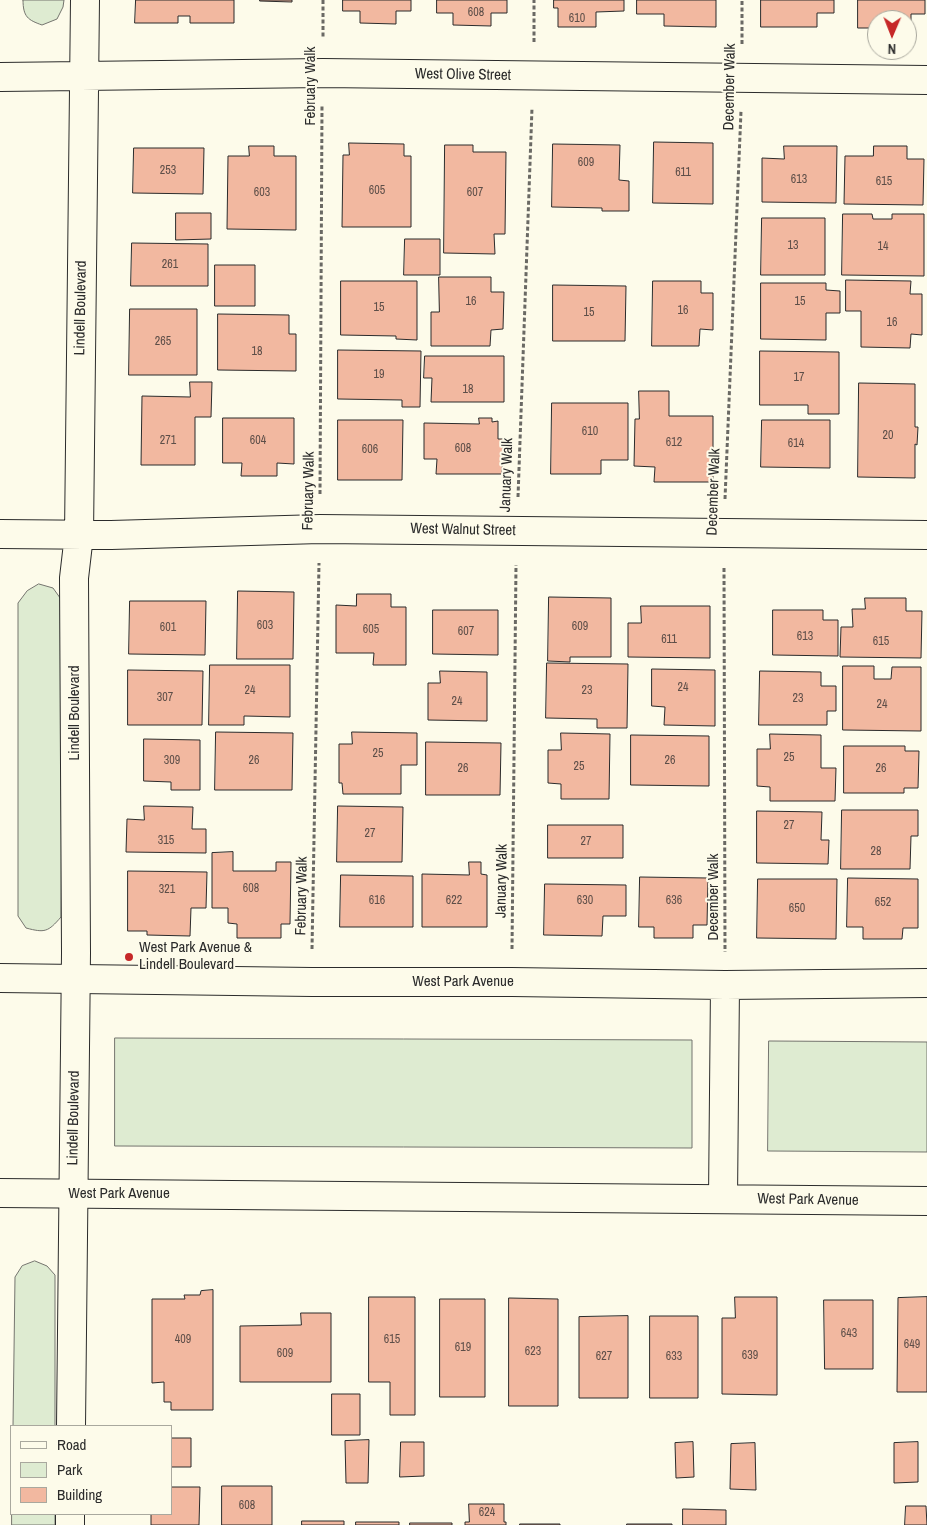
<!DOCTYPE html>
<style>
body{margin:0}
#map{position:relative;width:927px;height:1525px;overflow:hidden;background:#fdfbea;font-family:"Archivo Narrow",sans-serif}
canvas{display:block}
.legend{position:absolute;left:10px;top:1425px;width:162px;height:90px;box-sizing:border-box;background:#fdfbea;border:1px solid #a9a89e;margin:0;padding:6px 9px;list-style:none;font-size:15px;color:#2b2b2b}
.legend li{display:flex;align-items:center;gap:10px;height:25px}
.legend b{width:25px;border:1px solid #a9a89e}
.north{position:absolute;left:867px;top:10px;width:50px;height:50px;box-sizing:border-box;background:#fdfbea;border:1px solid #a9a89e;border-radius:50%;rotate:181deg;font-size:14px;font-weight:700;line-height:20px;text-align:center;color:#2b2b2b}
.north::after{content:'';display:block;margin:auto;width:18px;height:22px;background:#c62828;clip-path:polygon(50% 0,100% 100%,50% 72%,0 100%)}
</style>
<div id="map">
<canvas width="927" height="1525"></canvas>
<ul class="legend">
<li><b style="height:6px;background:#fdfbea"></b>Road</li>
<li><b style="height:14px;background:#deebd1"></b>Park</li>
<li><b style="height:14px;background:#f2b8a0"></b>Building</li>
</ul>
<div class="north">N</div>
</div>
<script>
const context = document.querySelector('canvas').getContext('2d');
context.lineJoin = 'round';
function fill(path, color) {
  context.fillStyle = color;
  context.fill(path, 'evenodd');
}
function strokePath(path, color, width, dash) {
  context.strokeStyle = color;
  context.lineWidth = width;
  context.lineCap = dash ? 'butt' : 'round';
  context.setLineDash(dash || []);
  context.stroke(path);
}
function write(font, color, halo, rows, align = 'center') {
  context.font = font + ' "Archivo Narrow",sans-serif';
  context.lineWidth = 4;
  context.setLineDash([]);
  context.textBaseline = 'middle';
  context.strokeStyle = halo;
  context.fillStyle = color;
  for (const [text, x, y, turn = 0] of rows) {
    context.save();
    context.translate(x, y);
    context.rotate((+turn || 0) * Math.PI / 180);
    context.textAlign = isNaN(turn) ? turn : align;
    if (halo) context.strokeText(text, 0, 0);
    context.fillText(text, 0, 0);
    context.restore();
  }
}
const green = new Path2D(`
 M23,0H64L63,7L57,19L42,25C28,20 23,17 23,0Z
 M39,584L53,588L63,602L61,917C48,932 45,933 26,928L18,916V603L27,591Z
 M115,1038L692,1040V1148L115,1146Z
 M769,1041L927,1042V1152L768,1151Z
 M35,1261L47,1266L55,1275V1426H13L15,1277L22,1266Z
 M12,1514H55V1525H12Z`);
const building = new Path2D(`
 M136,0H234V23H190V16H178V23H135Z
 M260,0H292V2L260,1Z
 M343,0H411V11H396V24L360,23V11H343Z
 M437,0H507V13H491V26L453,25V13H437Z
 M554,0H624V11L596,12V27H558V8H554Z
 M637,0H716V27L664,26V14H637Z
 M761,0H834V13H817V27H761Z
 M858,0H925V14H911V28H907V20H877V28H858Z
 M654,142L713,143V204L653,203Z
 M349,143L404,144V156H411V227H342L343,155H349Z
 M553,144L620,145L619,180L629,181V211H602V208L552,207Z
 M445,145H473V152H506L505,234H494L495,254L444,253Z
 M249,146H274V156H296V230L227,229L228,156H249Z
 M784,146H837L836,203L762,202V158L784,159Z
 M874,146H907V159H924L923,205L844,204L845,156H873Z
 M134,148H204L203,194L133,193Z
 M176,213H211V239L176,240Z
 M843,214H872L873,219H892V214H924V276L842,275Z
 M762,218H825V275H761Z
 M405,239H440V275H404Z
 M132,243L208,244V286H131Z
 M215,265H255V306H215Z
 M439,277H491V292H504L503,329L491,330L490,346H431V312H439Z
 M846,280L911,281L910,294H922V335L911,334L910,348L861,347V311H846Z
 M341,281H417V340L396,339V336L341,335Z
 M653,281H701V293H713V330L700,329L699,346H652Z
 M761,283H826V290L840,291V313H826V340L761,339Z
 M553,285L626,286L625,341H553Z
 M130,309H197V375H129Z
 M218,314L289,315V334H296V371L218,370Z
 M338,350L421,351L420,407H402V400L338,399Z
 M760,351L839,352V414H808V405H760Z
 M425,356H504V402H431L432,378H424Z
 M190,382H212L211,417H195V465H141L142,396L190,397Z
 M859,383L915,384V427H918L917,445L915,444V478L858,477Z
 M639,391H669V416H713V482H654L655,467L634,466L635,419H639Z
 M552,403H628V460H601V474H551Z
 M223,418H294V464L277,463V476H241L242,463H223Z
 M479,418H492V422L498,421V439H503L502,474H436L437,459H424V423L479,424Z
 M338,420H403L402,480H338Z
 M762,420H830V468L761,467Z
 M238,591L294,592L293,659H237Z
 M357,594H391V607H406V665H373L374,653H336V605L356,606Z
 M549,597L611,598V657H570V662L548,661Z
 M865,598H906V611H922L921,658L840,657L841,627H853L852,609H865Z
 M130,601H206L205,655L129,654Z
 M641,606H710V658L628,657V623H641Z
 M433,610H498V655L433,654Z
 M773,610H823V620H838V656L773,655Z
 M547,663L628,664L627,728H597V719L546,718Z
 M210,665H290V717L244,716V725H209Z
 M843,666H874V679H891L892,667H921V731L843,730Z
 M652,669L715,670V726L664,725L665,707L652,706Z
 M128,670L203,671L202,725H128Z
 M440,671L487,672V721L428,720V683H440Z
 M760,671L821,672V686H836V711H827V725H759Z
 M216,732L293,733L292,790H215Z
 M352,732L417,733V765H401V794H343L342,783H339V744H352Z
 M561,733L610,734L609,799H561V784L548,783V750H561Z
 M770,734L821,735V768H836L835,801H770V787L757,786V749H770Z
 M631,735L709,736V786L631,785Z
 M144,739L200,740V790H171V782L144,781Z
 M426,742L501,743L500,795H426Z
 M844,746H905V751H919L918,788H904V793H844Z
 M144,806L193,807L192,829H206V853L126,852L127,819L144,820Z
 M338,806L403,807L402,862H337Z
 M842,810H918V836H911L910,869H841Z
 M757,811L822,812L821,840H829L828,864L757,863Z
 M548,825H623V858H548Z
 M233,852V871H276V862H291L290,924H281V938H237V924L228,923V908H212V853Z
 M469,862H481V874L487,875V927H422V874L469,875Z
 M128,871L207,872L206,908H191L190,936L147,935V931H128Z
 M341,875L413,876V927H340Z
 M640,877L708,878L707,925H693V938H654V927H639Z
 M848,878L918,879V928H903L902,939H863V927H847Z
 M758,879H837L836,939L757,938Z
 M545,884L626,885V916H603L602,936L544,935Z
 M213,1290V1410H171V1402H164V1382L152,1383V1299H185L184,1295H200L201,1291Z
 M369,1297H415V1415H390V1382H369Z
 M735,1297H777V1395L722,1394V1318H735Z
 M927,1297V1392H897L898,1298Z
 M509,1298L558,1299V1406H509Z
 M440,1299H485V1397H440Z
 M824,1300H873V1369H825Z
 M301,1313H331V1382H240V1326L301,1325Z
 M628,1316V1398H579V1317Z
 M650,1316H698V1398H650Z
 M332,1394H360V1435H332Z
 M171,1438H191V1467H171Z
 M369,1440L368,1483H346L345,1441Z
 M401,1442H424V1476L400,1477Z
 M693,1442L694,1477L676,1478L675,1443Z
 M918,1442V1482L894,1483V1443Z
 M755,1443L756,1490L730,1489L731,1444Z
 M222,1486H272V1525H222Z
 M171,1487H200L199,1525H151V1514H171Z
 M469,1504H504V1522H506V1525H465V1522H469Z
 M906,1506H926L927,1525H905Z
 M683,1509L726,1510V1525H683Z
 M302,1521H344V1525H302Z
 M356,1522H399V1525H356Z
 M410,1523H452V1525H410Z
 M520,1524H560V1525H520Z
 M627,1524H672V1525H627Z`);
const path = new Path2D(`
 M323,0V39
 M534,42V0
 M742,44V0
 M320,494L322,106
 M518,497L532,108
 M725,499L741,111
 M724,568L725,952
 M312,949L319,563
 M512,949L516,565`);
const minor = new Path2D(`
 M0,77L323,73L927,80
 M0,534L111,535L320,529L927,535
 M71,1426L76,953L74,578L79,535L85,0
 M70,1525V1514`);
const highway = new Path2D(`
 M0,978L312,982H512L725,985L927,983
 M0,1193L927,1201
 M723,1199L725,985`);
const markers = [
 [129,957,5,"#c62828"]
];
const numberNames = [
 ["608",476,13],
 ["610",577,19],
 ["609",586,163],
 ["253",168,171],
 ["611",683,173],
 ["613",799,180],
 ["615",884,182],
 ["605",377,191],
 ["603",262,193],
 ["607",475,193],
 ["13",793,246],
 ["14",883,247],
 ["261",170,265],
 ["16",471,302],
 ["15",800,302],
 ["15",379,308],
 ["16",683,311],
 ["15",589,313],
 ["16",892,323],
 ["265",163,342],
 ["18",257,352],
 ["19",379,375],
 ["17",799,378],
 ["18",468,390],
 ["610",590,432],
 ["20",888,436],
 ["271",168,441],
 ["604",258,441],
 ["612",674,443],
 ["614",796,444],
 ["608",463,449],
 ["606",370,450],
 ["603",265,626],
 ["609",580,627],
 ["601",168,628],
 ["605",371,630],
 ["607",466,632],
 ["613",805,637],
 ["611",669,640],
 ["615",881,642],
 ["24",683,688],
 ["24",250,691],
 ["23",587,691],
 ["307",165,698],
 ["23",798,699],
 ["24",457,702],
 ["24",882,705],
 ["25",378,754],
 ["25",789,758],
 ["309",172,761],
 ["26",254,761],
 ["26",670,761],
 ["25",579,767],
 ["26",463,769],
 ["26",881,769],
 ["27",789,826],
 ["27",370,834],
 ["315",166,841],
 ["27",586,842],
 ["28",876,852],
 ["608",251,889],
 ["321",167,890],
 ["616",377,901],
 ["622",454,901],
 ["630",585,901],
 ["636",674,901],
 ["652",883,903],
 ["650",797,909],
 ["643",849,1334],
 ["409",183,1340],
 ["615",392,1340],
 ["649",912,1345],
 ["619",463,1348],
 ["623",533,1352],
 ["609",285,1354],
 ["639",750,1356],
 ["627",604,1357],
 ["633",674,1357],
 ["608",247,1506],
 ["624",487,1513]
];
const streetNames = [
 ["West Olive Street",463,75,1],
 ["February Walk",311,86,-90],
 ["December Walk",730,87,-89],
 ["Lindell Boulevard",81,308,-89],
 ["January Walk",507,475,-88],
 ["February Walk",309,491,-89],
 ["December Walk",714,492,-88],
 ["West Walnut Street",463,530,1],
 ["Lindell Boulevard",75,713,-90],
 ["January Walk",502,881,-89],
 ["February Walk",302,896,-89],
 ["December Walk",714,897,-90],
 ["West Park Avenue",463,982],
 ["Lindell Boulevard",74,1118,-89],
 ["West Park Avenue",119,1194],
 ["West Park Avenue",808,1200,1]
];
const poiNames = [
 ["West Park Avenue &",139,948],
 ["Lindell Boulevard",139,965]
];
fill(green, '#deebd1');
strokePath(green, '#74746e', 1);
fill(building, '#f2b8a0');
strokePath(building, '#2b2b2b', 1);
strokePath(minor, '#2b2b2b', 30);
strokePath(highway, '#2b2b2b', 30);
strokePath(path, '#6a6964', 3, [4, 2.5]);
strokePath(minor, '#fdfbea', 28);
strokePath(highway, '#fdfbea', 28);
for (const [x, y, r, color] of markers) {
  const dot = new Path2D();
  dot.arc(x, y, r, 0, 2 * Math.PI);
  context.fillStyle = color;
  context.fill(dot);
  strokePath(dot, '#fdfbea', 2);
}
write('12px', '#5d4e48', null, numberNames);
write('15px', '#2b2b2b', '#fdfbea', streetNames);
write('15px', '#2b2b2b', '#fdfbea', poiNames, 'left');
</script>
